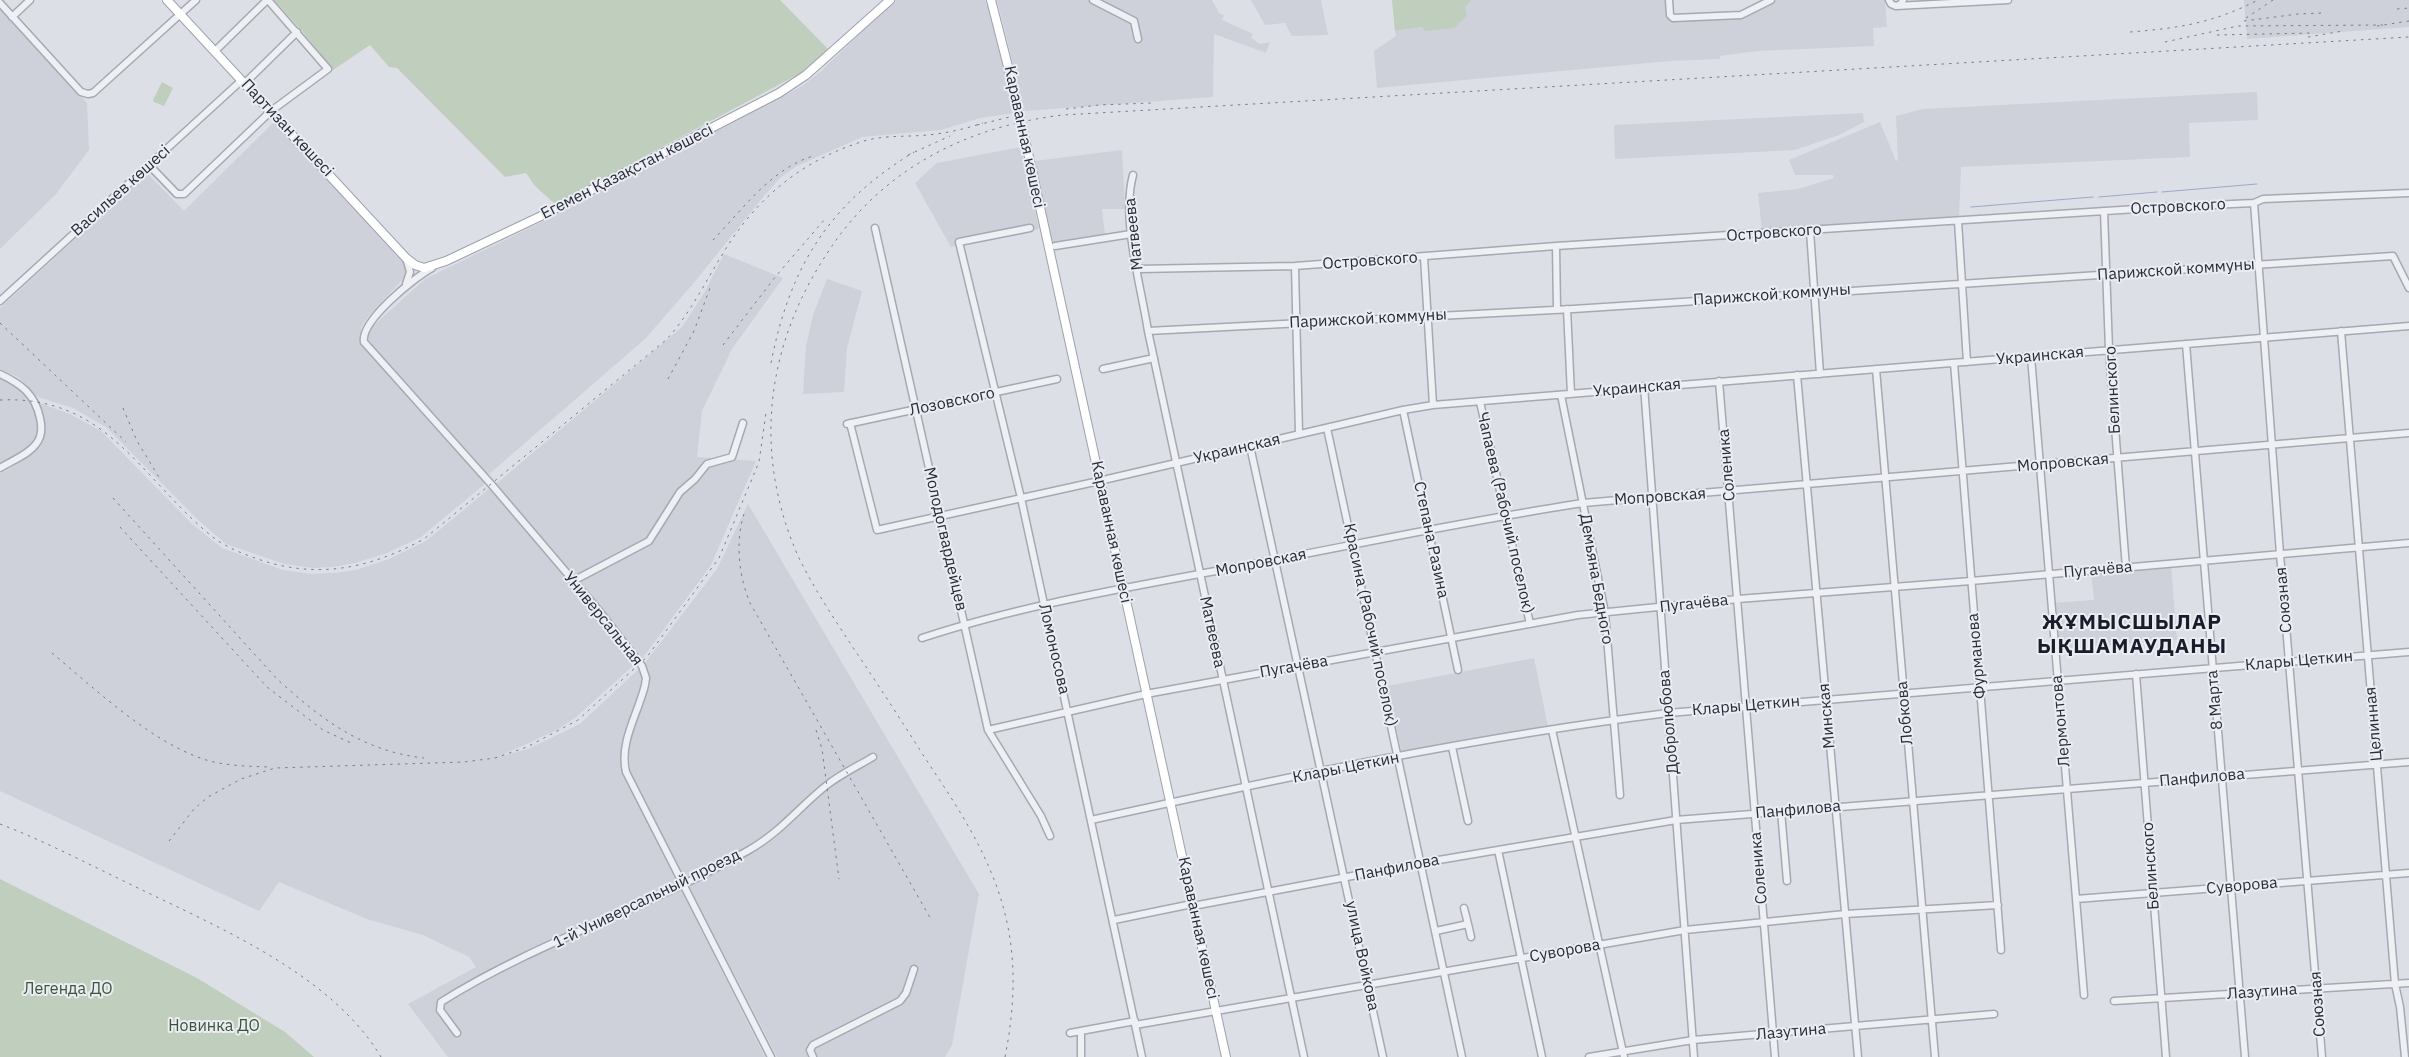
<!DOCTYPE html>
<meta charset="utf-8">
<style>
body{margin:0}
canvas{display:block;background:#dcdfe5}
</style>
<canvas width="2409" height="1057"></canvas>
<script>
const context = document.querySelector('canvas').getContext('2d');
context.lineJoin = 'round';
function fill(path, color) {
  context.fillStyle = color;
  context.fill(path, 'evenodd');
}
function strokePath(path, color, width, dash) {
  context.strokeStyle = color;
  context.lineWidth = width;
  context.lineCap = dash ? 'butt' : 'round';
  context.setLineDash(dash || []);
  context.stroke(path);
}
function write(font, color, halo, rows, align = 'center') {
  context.font = font + ' "IBM Plex Sans",sans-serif';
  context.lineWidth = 4;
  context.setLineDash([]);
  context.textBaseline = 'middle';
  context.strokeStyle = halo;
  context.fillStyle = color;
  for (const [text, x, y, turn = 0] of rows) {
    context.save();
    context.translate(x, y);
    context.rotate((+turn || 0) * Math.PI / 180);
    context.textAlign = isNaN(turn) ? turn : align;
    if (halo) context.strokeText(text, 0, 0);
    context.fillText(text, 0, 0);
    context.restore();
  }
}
const built = new Path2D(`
 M895,0H985L991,15L1014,113L980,118L941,130L862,137L797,166L780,178L764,196L692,285L645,339L488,475L372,346L368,340V333L373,326L425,279L548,219L802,86L819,73Z
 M997,0H1212L1219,13L1224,15L1222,20L1253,34L1251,38L1260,44L1270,42L1266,53L1214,34L1213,97L1025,111Z
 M1251,0H1321L1328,35L1292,36L1285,23L1265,25Z
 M1471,0H1668L1669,21L1740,18L1777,0H1885L1887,27L1873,28L1874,46L1757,51L1720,56V59L1670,61L1377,88L1374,51L1396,36L1395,31L1423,27L1424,31L1434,29Z
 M2244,0H2409V27L2247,39Z
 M0,8L87,103L89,150L56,194L0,249Z
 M2257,92L2258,120L2189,123L2190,157L1961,167L1959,218L1762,231L1758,193L1798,189L1834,178L1833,175H1795L1789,160L1880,122L1896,161L1898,160L1896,116L1923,109Z
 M1863,113L1864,122L1839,135L1795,150L1615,159L1614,125Z
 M275,121L405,261V277L367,318L361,328V342L372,357L486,483L421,537L387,553L355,563L333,567L313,568L284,564L226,544L198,520L106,427L73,408L38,397L18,377L0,369V308L147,173L184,211Z
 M1021,147L1039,229L951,247L915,183L937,163Z
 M1122,150L1125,209H1102L1105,235L1053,244L1035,161Z
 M724,254L783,278L732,349L702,411L697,457L756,461L711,565L642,659L496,484L682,327L704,293Z
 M827,279L862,291L847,348L844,392L803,394L806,346L813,315Z
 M0,378L12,383L30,398L35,410L38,429L34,442L29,447L0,464Z
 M40,403L70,414L101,431L192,524L222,548L283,570L312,574L334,573L356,570L389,559L426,541L490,488L636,663L576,717L557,730L498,757L528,749L580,724L640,668L642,678L640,690L621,746L622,773L765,1057H448L408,1004L476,967L469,957L423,935L367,919L279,882L259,911L0,791V474L35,452L42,444L45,429Z
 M748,504L979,894L952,1045L945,1057H777L630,771L629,747L649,685L650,677L645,663L717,569Z
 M2171,564L2177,640L2059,649L2052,603L2094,600L2091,571Z
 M1534,658L1548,727L1402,753L1387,686Z`);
const green = new Path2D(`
 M274,0H780L829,50L799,74L555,204L535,186L526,173L505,177L397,68L389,67L370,45L333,70L302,31Z
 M1392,0H1471L1465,7L1467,16L1454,28L1424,31L1423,27L1395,31Z
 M162,82L173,88L164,106L154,102L153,100Z
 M0,879L197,978L285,1032L314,1057H0Z`);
const stream = new Path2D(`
 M2162,192L2257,184
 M2099,197L2157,192
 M1971,207L2093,197`);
const minor = new Path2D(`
 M1093,0L1134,21L1138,39
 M1669,0L1670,15L1673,18L1741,15L1771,0
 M1889,0L1891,4L1896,6L1901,4L1903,0
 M0,3L81,92L88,94L93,93L196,0
 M1896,6L2008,0
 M12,17L30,0
 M215,51L267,0
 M245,83L297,32
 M149,165L177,194H184L271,111L328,69L268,0
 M1133,175C1121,219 1141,286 1148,331L1304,1057
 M2254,203L2280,554L2322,1057
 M2104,211L2109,350L2126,568
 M1958,221L1967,362
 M875,228L988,730L1041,816L1050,836
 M1030,228L959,242L1021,498L1142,1057
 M1810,231L1820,374
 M1055,246L1131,234
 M1556,246L1557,309
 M1424,257L1433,405
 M1295,266L1299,434
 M432,268C415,277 360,321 364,342L491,484L600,612L642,666L646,678L645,685C638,714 619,742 626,772L771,1057
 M1138,269L1295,266L1556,246L2168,207L2254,203L2263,199L2409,193
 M406,284L410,272L406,258
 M0,301L242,80
 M1567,309L1571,394
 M1148,331L1573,309L2393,256L2409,288
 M2341,331L2395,984L2400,1007L2405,1057
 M2186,344L2245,1057
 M2031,357L2084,995
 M1954,363L2001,950
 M1103,369L1154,358
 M1876,369L1935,1057
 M0,374C21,384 35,394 40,418C42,427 42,437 36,444C28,455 11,461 0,468
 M1797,375L1858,1057
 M1719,381L1775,1057
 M1644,386L1694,1057
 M1561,395L1605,613L1620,795
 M1480,402L1530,624
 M1403,410L1458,670
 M850,423L877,530L1099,481L1403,410L1433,405L2409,326
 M847,424L1057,379
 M1327,428L1462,1057
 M1250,446L1383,1057
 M573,581L649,541L680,492L695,479L707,464L732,457L743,423
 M922,638C1028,603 1138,586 1247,565C1359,544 1471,520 1583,503L2409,433
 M2136,674L2166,1057
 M988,730L1146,694L1578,615L1738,599L1971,581L2409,543
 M1552,730L1624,1057
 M1452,747L1468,821
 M1781,811L1787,881
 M1091,820C1282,778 1474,737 1668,713L2409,652
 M1498,850L1542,1057
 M2076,899L2409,873
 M1193,906L1421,863L1676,820L2409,762
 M1114,920L1192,904
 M1468,924L1471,937
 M1436,931L1468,924L1464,908
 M2114,1001L2409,983
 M1135,1025L1685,930L1845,914L1998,905
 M457,1033L440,1010L441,1002C538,941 650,907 749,850C781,832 800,806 827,785C841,774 858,766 873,757
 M1070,1033L1135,1021
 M813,1057L810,1050L813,1045L900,1001L906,993L914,969
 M1081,1057V1031
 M1589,1057L1693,1040L1994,1014`);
const major = new Path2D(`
 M167,0L406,258L415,265L424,268L446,261L539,217L779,93L806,75L890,0
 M991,0L1012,82
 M1031,166L1226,1057`);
const rail = new Path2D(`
 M2397,9L2409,8
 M2246,18L2273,0
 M2244,21L2298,14L2322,13
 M2377,26L2409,21
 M2130,32C2180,28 2213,23 2258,0
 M2217,35L2312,33
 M2308,37L2343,31
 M2165,42L2238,26L2383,25
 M1066,109L1099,105L1152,103
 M977,125L1018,115
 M908,155L950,136
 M713,240C743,209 771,169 813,156
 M0,323L126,442
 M723,345L776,276L825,219
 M771,363C790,266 829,204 914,152
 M668,379L694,331L710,288
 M0,400C105,395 139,475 209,534C222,545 236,551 252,557C314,580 367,570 424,539L666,340C690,314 704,284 722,255C755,199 802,160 864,141C884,135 906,137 928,135C947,133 965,129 983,123
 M123,408L137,441L160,479
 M113,498L277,679C321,719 362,751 424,758
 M744,514C735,542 739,577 750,603L932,921
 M120,527L267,687L323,730L351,743
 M52,653C95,689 150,741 203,759C224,766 246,766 268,767
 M816,730L822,749L839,879
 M0,824C47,842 92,866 138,888C220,928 332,975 381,1057
 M169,841L194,809L208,797L241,779L275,768L464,762L495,758L527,747L578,720L647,657L719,558L759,462L766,413
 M1005,1057C1014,1011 1017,965 1006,918C992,858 959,809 925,758C901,720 877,683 852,646C833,617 813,587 798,556C751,449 767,340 832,246C886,167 969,126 1063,115L2409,37`);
const majorBridge = new Path2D(`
 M1012,82L1031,166`);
const streetNames = [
 ["Партизан көшесі",287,128,47],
 ["Караванная көшесі",1024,137,78],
 ["Егемен Қазақстан көшесі",627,172,-27],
 ["Васильев көшесі",121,191,-42],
 ["Островского",2178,207,-3],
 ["Островского",1774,233,-4],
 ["Матвеева",1134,234,-96],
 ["Островского",1370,261,-4],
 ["Парижской коммуны",2176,270,-4],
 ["Парижской коммуны",1772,295,-4],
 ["Парижской коммуны",1368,319,-3],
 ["Украинская",2040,356,-5],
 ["Украинская",1637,388,-5],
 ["Белинского",2113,390,-93],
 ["Лозовского",952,402,-12],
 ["Украинская",1237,449,-13],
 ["Мопровская",2063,463,-5],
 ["Соленика",1727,465,-95],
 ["Мопровская",1660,497,-4],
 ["Чапаева (Рабочий поселок)",1505,513,77],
 ["Караванная көшесі",1111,532,78],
 ["Молодогвардейцев",945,539,77],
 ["Степана Разина",1431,540,78],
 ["Мопровская",1261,563,-11],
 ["Пугачёва",2098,570,-5],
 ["Демьяна Бедного",1596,579,80],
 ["Союзная",2284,600,-95],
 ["Пугачёва",1694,604,-6],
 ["Универсальная",603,619,51],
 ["Красина (Рабочий поселок)",1370,625,78],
 ["Матвеева",1212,632,78],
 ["Ломоносова",1054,649,77],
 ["Фурманова",1977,656,-95],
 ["Клары Цеткин",2299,661,-5],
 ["Пугачёва",1294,667,-10],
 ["8 Марта",2215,700,-95],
 ["Клары Цеткин",1746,706,-5],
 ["Лобкова",1905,713,-95],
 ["Минская",1827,716,-95],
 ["Лермонтова",2061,721,-95],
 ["Добролюбова",1669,722,-95],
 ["Целинная",2374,724,-95],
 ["Клары Цеткин",1346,768,-11],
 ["Панфилова",2202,778,-5],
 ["Панфилова",1798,810,-5],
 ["Белинского",2151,866,-94],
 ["Панфилова",1397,868,-11],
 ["Соленика",1759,868,-95],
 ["Суворова",2242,886,-5],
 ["1-й Универсальный проезд",647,899,-26],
 ["Караванная көшесі",1198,928,78],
 ["Суворова",1565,951,-10],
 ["улица Войкова",1362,956,78],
 ["Лазутина",2262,992,-4],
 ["Союзная",2318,1004,-94],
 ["Лазутина",1791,1032,-5]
];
const parkNames = [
 ["Легенда ДО",68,989],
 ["Новинка ДО",214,1026]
];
const districtNames = [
 ["ЖҰМЫСШЫЛАР",2132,623],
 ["ЫҚШАМАУДАНЫ",2132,647]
];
fill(built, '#ced1da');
fill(green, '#c0cebe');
strokePath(stream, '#99a9c3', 1);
strokePath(minor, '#a6a9b2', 9);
strokePath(major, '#9ca2b0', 10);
strokePath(minor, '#eef0f4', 6);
strokePath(major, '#fff', 8);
strokePath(rail, '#777d8d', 1, [2.5, 5]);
strokePath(majorBridge, '#9ca2b0', 10, []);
strokePath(majorBridge, '#fff', 8);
write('16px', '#272c3a', '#ebedf3', streetNames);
write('16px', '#385535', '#ebedf3', parkNames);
context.letterSpacing = '1px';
write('bold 21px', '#191d2b', '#ebedf3', districtNames);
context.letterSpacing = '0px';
</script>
